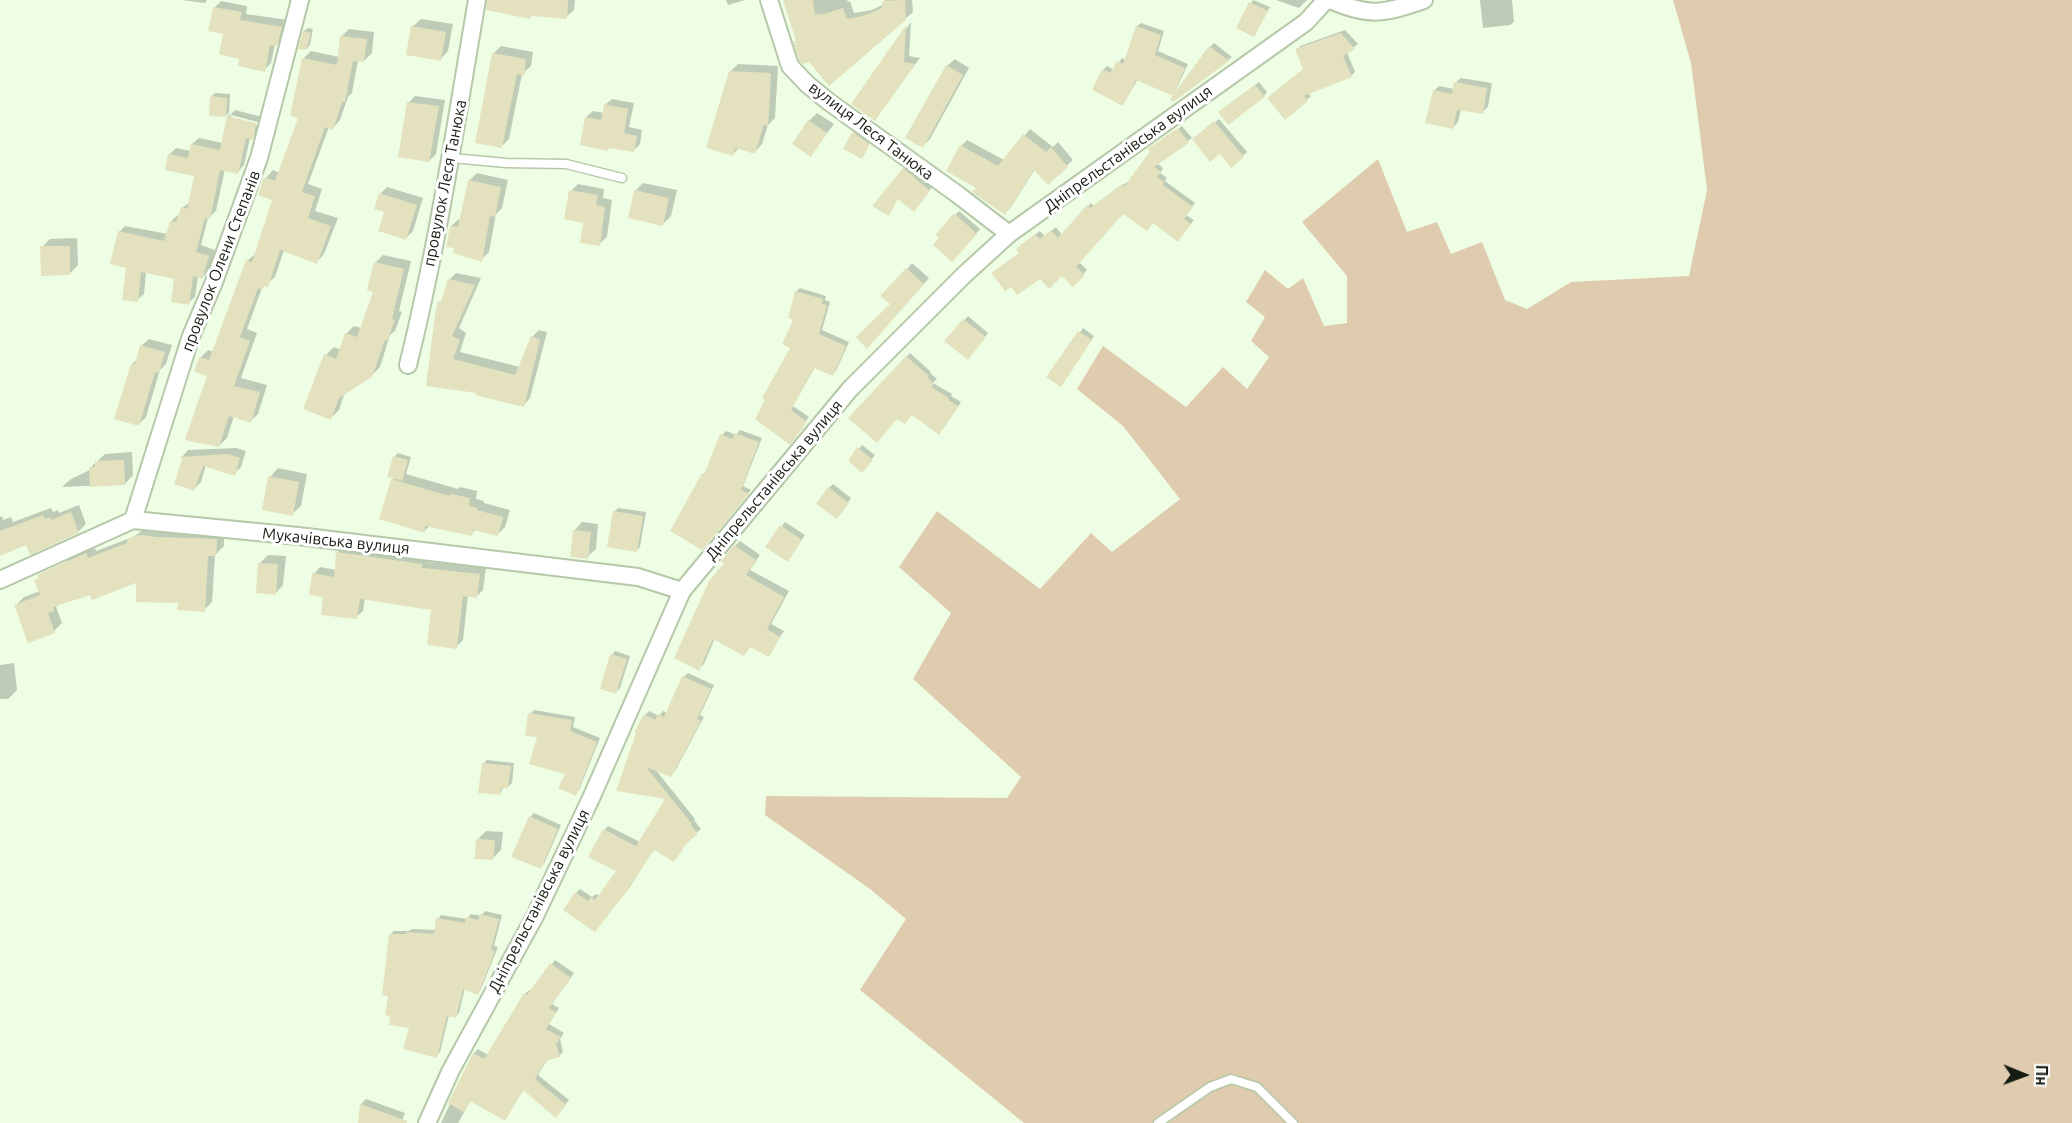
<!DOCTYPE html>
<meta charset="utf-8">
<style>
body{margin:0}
#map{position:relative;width:2072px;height:1123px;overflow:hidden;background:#eefee4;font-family:Ubuntu,sans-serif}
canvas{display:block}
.north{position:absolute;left:1994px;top:1045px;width:60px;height:60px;-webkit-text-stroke:4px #fff;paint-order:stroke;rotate:91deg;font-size:16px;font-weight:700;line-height:24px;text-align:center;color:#151c11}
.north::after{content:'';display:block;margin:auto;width:21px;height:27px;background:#151c11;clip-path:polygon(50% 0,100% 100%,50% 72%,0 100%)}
</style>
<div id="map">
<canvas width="2072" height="1123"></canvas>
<div class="north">Пн</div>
</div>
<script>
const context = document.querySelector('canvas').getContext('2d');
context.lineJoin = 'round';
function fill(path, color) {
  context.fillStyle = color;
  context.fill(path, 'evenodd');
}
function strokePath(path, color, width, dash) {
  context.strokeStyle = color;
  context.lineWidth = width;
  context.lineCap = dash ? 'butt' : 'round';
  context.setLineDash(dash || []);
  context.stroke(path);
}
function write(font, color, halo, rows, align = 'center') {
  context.font = font + ' Ubuntu,sans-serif';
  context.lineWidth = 6;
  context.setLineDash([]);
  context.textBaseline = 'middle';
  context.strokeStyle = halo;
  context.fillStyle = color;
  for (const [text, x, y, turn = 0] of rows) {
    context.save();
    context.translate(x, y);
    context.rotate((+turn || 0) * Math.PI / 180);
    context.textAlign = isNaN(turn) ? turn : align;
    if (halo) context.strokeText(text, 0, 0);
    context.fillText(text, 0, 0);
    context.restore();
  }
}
const green = new Path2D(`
 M1673,0H2072V1123H1024L860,990L906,919L870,889L765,815L766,796L1007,798L1021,777L913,679L951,613L899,567L937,511L1040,589L1091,533L1112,552L1180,499L1123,426L1077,389L1103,346L1186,407L1223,367L1247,389L1269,357L1251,341L1265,317L1246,302L1265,270L1288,289L1303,278L1324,326L1347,323V276L1302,222L1378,159L1407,232L1437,222L1451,254L1482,242L1505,300L1527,309L1571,282L1689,276L1707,190L1691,63Z`);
const shadow = new Path2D(`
 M181,0H207L205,3Z
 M506,0H575L574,10L566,17L532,15L529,18Z
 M726,0H745L728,5Z
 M783,0H847L848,2L850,1L854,13L872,10L884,4L885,0H912L913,12L905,19L795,42L797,39Z
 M1253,0L1270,7L1254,36L1238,27Z
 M1276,0H1307L1299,8Z
 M1480,0H1512L1514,22L1510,25L1483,28Z
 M221,1L247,6L246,14L288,20L283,38L277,44H275L271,63L264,70L241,58L225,33L214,8Z
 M421,19L453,24L448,51L440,60L412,27Z
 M911,22L909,56L920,58L875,119L853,104Z
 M1141,23L1164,31L1158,51L1188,64L1176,90L1172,94L1138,79L1123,104L1103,70L1107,66L1114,70L1122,58L1126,60L1137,26Z
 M308,28L313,29L310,45L306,49L304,31Z
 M349,29L374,32L372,53L364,61L358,60L352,93L348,97L340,120L333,128L329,127L308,184L322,189L315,211L338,218L324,254L317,262L284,250L275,277L262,288L247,329L257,333L241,378L267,385L258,414L250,422L234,416L227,438L219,446L209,375L200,358L208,350L214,352L247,261L255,254L274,199L266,178L273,170L280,173L300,117L303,59L311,51L339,57L341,37Z
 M1345,30L1358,44L1347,52L1355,72L1351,76L1308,93L1311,96L1285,118L1304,69L1297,50L1300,46Z
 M1214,43L1232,57L1173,100L1210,47Z
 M501,46L533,52L531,66L522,74L509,139L502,146L493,54Z
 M955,59L969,68L930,139L923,146L947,66Z
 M738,64L778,66L775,118L768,125L762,144L755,152L739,148L733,154L730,72Z
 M1461,78L1492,83L1488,107L1482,112L1461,109L1458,122L1452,128L1434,91L1439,86L1454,89L1455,83Z
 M1259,82L1267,92L1264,96L1224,108Z
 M215,93L230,94L229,116L235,110L262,117L261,123L231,115V119L260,126L259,132L250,138L244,165L238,172L225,169L216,211L208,218L201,245L215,250L208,271L202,278L198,276L195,297L188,303L176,278L146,272L144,294L137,300L119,232L125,226L168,234L171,221L178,215H180L182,208L190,202L196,174L169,155L176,148L191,151L192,144L199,138L223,143L229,112L226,116L211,97Z
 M415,96L445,100L436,154L429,161L408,103Z
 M612,99L634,103L629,127L642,130L640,144L633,151L610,147L608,149L586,117L593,111L604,113L605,105Z
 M817,113L834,124L811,155L809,121Z
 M1219,119L1247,152L1231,166L1220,152L1198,136Z
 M1182,126L1192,138L1157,163L1163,168L1160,173L1167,178L1165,181L1195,203L1186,215L1194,220L1181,237L1153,222L1124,212L1079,262L1087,270L1073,285L1062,274L1040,277L1020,252L1021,245L1040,231L1045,236L1056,227L1062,235L1091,203L1094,206L1127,182L1128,184L1152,151L1149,149Z
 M857,129L872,140L861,157L845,149Z
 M1030,129L1053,147L1058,142L1073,160L1048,183L1035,169L1011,207L1005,213L979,188L961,146L967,140L1004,160Z
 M907,165L932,187L917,206L904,169Z
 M477,173L508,180L502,208L496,214L489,252L481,260L451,226L459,219H462L469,181Z
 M643,183L677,190L671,216L663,224L635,191Z
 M578,184L604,189L603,198L612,200L607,237L599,244L585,222L571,191Z
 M387,187L423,198L413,231L406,238L386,211L380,194Z
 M959,211L980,229L952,260L937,234Z
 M77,238L78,265L69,274L42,247L50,239Z
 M383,255L411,261L399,311L402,312L395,331L390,335L380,367L371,376L345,392L339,410L331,418L326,355L334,347L341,350L346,334L354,326L362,328L375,291V263Z
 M912,263L929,278L873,341L892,304L907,269Z
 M456,273L481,278L459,328L466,333L460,352L520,367L532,337L539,330L547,332L530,398L523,406L477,392L428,385L440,302L444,297L449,280Z
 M800,288L826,296L825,300L830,302L822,330L849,342L836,371L832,374L815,367L793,406L809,417L790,443L792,347L796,292Z
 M968,316L988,333L971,354L947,341Z
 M1083,328L1094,336L1061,385L1049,376Z
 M149,339L172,345L166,364L160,370L146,417L139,424L132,364L138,359L141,346Z
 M910,353L931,372L930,373L937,379L933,383L952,394L951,396L961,402L943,429L939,433L912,414L898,418H851Z
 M740,430L762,438L743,486L751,490L706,544L703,474L707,471L722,435L726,431L736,435Z
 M862,445L875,455L866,467L850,460Z
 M236,448L246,451L241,467L234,474L206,465L201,482L194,489L182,457L188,450Z
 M132,452L133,475L125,484L62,487L71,479L90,470V468L105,454Z
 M398,453L411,457L406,474L458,489L460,487L477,491L476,499L484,501V503L510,510L505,527L498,534L477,529L471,534L430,526L424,531L392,480L395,477L394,457Z
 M278,468L307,474L301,506L292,514L270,477Z
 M833,484L851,498L840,514L829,488Z
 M79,505L86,524L78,532L27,543L0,554V517L2,516L3,520L11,517L13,522L51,508L53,512L58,510L59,513Z
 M618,508L646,512L640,547L637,550L614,512Z
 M582,522L598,524L596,549L587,557L574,531Z
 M785,522L805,535L791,556L767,546Z
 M147,527L224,532V546L215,555L212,602L204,610L179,601L138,580L59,604L56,607L62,623L54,631L16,605L24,597L40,591L36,581L44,572L66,562L73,555L94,546L96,551L133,537Z
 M740,541L760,555L750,570L789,591L771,624L784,631L768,655L751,646L744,654L715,638L704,664L698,669L727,562L735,546Z
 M344,546L428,558V562L486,568L483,590L477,596L468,595L463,640L456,647L432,609L365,598L363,611L356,617L325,596L314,574L320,567L336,570L337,553Z
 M268,555L286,556L283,585L275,594L259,564Z
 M615,651L630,656L620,688L616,692L612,655Z
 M14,663L17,690L8,699H0V665Z
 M688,673L714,685L700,715L704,717L675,771L670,775L655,769L695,819L694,820L701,829L689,839L674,860L654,848L630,887L599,925L576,893L580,889L592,897L596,894L599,896L618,871L604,830L608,826L640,842L667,798L618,790L645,715L649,711L659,716L663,711L667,713L683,677Z
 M534,710L575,717L573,727L600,738L579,790L575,794L567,773L539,736L530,714Z
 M487,760L514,763L512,783L508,787L504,786L500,794L483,764Z
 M534,813L561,825L544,864L540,868L530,817Z
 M486,831L503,832L501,850L493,858L478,839Z
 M485,911L502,915L494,946L498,947L481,989L478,993L465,988L459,1013L455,1017L449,1015L440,1052L436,1056L411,1026L390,995V935L394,931H409L412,929L436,930L438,919L441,915L467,919L471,914L481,916Z
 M555,960L574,973L552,1004L559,1008L549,1024L564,1033L560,1039L563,1052L559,1056L548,1059L538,1075L569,1100L560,1112L524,1089L505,1119L471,1100L458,1123H441L474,1053L478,1049L488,1055L525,994L529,990L532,991Z
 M366,1099L405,1113L401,1123H360L361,1104Z`);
const building = new Path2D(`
 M487,0H568L567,19L531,16L530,19L486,10Z
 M783,0H813L815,15L820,13L821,15L843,8L847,19L863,16L882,8V1L905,0L906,20L829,86L809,62L803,64L799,61L793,41H796Z
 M1249,2L1268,11L1254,37L1236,28Z
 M213,7L242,12L240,20L282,27L277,46L270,45L265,72L238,66L239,59L219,54L223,34L208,31Z
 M906,25L904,62L915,64L875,121L851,104Z
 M411,26L446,32L441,61L406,55Z
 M1136,26L1161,35L1155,55L1185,68L1173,96L1136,80L1123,106L1092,90L1102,69L1110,73L1117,61L1123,64Z
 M303,31L311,33L306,50L298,49Z
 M1341,33L1355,49L1343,56L1352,77L1304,96L1308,101L1285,120L1267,98L1303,69L1295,49Z
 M340,36L367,39L364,62L353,61L345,102H342L333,130L325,127L302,192L315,196L308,218L331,226L317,264L280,250L268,287L264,286L262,290L258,288L240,337L250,341L234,386L260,392L251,423L229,416L219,447L188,441L185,439L207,376L194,372L199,357L209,360L246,260L252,262L272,200L258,195L264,177L275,181L298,118L290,116L302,58L337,65Z
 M1209,46L1229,61L1173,102L1170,99Z
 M492,53L526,59L524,76L517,74L502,148L475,143Z
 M946,65L963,75L923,148L905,138Z
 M729,71L771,73L768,127L764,124L755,154L735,148L733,156L706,148Z
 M1454,82L1487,88L1483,114L1457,110L1453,129L1425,123L1433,90L1452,94Z
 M1255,85L1265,97L1228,125L1218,112Z
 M210,96L227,98L226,117L209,116Z
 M407,102L439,106L429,162L398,157Z
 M604,104L628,109L624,133L637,136L634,152L608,148V151L580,145L585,117L601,120Z
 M227,116L256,123L253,140L246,138L238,174L220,170L210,219L205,218L196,252L209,256L202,279L193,276L189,305L171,302L174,279L141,272L138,302L122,300L126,268L110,264L118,231L164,241L170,221L176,222L181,207L187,209L194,176L165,170L168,154L188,158L191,144L220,150Z
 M808,120L827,133L811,157L792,144Z
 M1214,121L1244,157L1231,168L1220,154L1210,162L1192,139Z
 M1178,128L1189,143L1154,167L1161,172L1157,177L1164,182L1163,185L1193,207L1184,219L1191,224L1178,242L1153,223L1147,231L1123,214L1076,267L1085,275L1073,287L1062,276L1049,289L1040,279L1017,295L1011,287L1005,291L991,273L1019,253L1016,249L1035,234L1040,239L1051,230L1058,238L1087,205L1090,208L1122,184L1124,187L1150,151L1147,149Z
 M852,132L870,144L862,159L843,149Z
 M1023,134L1046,152L1051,147L1068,167L1048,185L1034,170L1005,215L972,192L976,188L946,171L960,145L998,166Z
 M903,168L930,191L914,212L898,199L889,216L872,206Z
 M468,180L501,187L495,217L490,216L482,262L453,253L454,248L446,247L450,226L458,227Z
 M569,190L598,195L596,205L605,207L600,246L580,243L583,223L564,219Z
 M634,190L669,198L663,226L628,218Z
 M379,193L417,205L406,240L378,231L384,212L374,209Z
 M954,213L977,234L952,262L933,245L939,238L935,235Z
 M40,246H70V275L41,276Z
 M374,262L404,269L392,319L395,320L387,341L385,340L372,377L339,398L331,420L303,409L324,354L336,359L345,333L357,337L373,292L367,290Z
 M906,268L924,284L867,349L856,337L890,304L880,296Z
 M448,279L475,285L452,336L460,340L453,359L515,375L531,336L540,340L524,407L475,395L476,393L426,386L435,315L438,301L441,302Z
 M795,291L823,299L822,304L827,305L819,334L846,346L833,376L814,368L791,410L807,422L790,445L755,419L765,400L762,398L790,348L782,344L793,320L788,318Z
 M963,319L986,337L968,360L944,341Z
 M1078,331L1092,340L1061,387L1046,377Z
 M140,345L165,352L159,373L155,372L139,426L114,419L131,364H135Z
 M906,356L929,376L927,377L934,384L931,387L949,398L948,400L958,406L939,435L912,415L905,424L897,419L877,443L848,418Z
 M735,433L759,442L741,490L749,494L702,550L670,531L702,473L704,475L720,434L732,439Z
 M857,447L873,460L862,473L848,461Z
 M228,454L240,458L235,476L203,466L194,491L174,484L182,459L180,457Z
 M393,456L408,460L402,481L387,477Z
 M124,460L125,485L90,487L89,467H95V461Z
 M268,476L299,482L293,516L262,510Z
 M391,479L450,496L451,494L470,498L469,506L478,508L477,510L503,517L498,536L473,530L472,536L425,526V533L379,519Z
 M828,487L849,503L837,519L816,504Z
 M613,511L643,516L637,552L607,547Z
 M71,512L79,533L30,555L26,545L0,556V531L43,515L45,519L50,517L51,520Z
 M780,525L802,540L788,562L765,547Z
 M573,530L591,532L588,559L570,557Z
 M138,535L153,536V537L217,539L216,556H208L205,612L177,610L178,603L136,602V583L92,600L90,595L53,607L54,611L48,613L55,633L28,643L14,605L40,595L34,580L39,578L37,575L86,553L88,558L127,543V540Z
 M734,545L756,560L746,575L784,597L767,629L780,637L769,657L750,647L744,656L713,639L699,671L674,658L709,581L724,563L721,561Z
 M336,552L422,564V568L480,574L477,598L463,596L457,649L427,645L431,610L360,599L357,619L321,615L323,597L309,595L312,573L334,577Z
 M258,563L278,564L276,595L256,593Z
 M610,654L627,659L616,694L600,689Z
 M682,676L711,689L697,719L701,721L671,777L646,767L692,824L691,825L698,834L687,843L674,862L654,850L626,892L595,932L563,910L575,892L588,901L591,897L595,900L616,871L588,857L603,829L636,846L665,799L616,791L636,733L634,732L644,714L655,720L658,714L664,717Z
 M528,713L572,720L570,731L597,742L576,796L558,788L565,774L529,764L537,737L525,736Z
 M482,763L511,766L508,788H501L500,795L478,793Z
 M529,816L558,829L541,869L511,857Z
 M476,839L495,840L493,860L475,859Z
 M480,914L499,919L491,949L495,951L478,995L463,989L456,1018L447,1016L437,1058L403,1049L409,1028L389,1025L390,1016L385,1015L388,996L382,995L389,934H406V932L434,934L436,918L465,923L466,917L478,920Z
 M550,963L571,978L549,1008L556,1012L546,1029L561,1037L556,1044L560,1057L546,1061L535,1079L566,1105L556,1118L523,1090L505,1121L470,1101L464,1112L448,1103L473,1053L484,1059L524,993L527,995Z
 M360,1104L407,1121V1123H358Z`);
const lane = new Path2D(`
 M452,158L506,163L566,164L622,178
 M1158,1123L1210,1087L1231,1079L1257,1087L1293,1123`);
const street = new Path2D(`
 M769,0L790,66L807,84L829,102L957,194L1009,234
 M1330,0C1369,17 1384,14 1424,0
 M408,365C438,244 456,122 477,0
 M133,520L191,336L214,282L259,158L300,0
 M0,580L133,520L298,536L638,577L682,591
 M427,1123L451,1070L535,916L592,796L682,591L850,389L964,275L1009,234L1306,22L1326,0`);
const streetNames = [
 ["вулиця Леся Танюка",871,131,37],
 ["Дніпрельстанівська вулиця",1128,149,-36],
 ["провулок Леся Танюка",445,183,-79],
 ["провулок Олени Степанів",221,261,-69],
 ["Дніпрельстанівська вулиця",774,480,-50],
 ["Мукачівська вулиця",336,541,6],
 ["Дніпрельстанівська вулиця",539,901,-63]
];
fill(green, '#dfccaf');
fill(shadow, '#0003');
fill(building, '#e4e2be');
strokePath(lane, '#b5c8a9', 11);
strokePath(street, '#b5c8a9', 20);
strokePath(lane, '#fff', 8);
strokePath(street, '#fff', 16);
write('16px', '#151c11', '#fff', streetNames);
</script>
